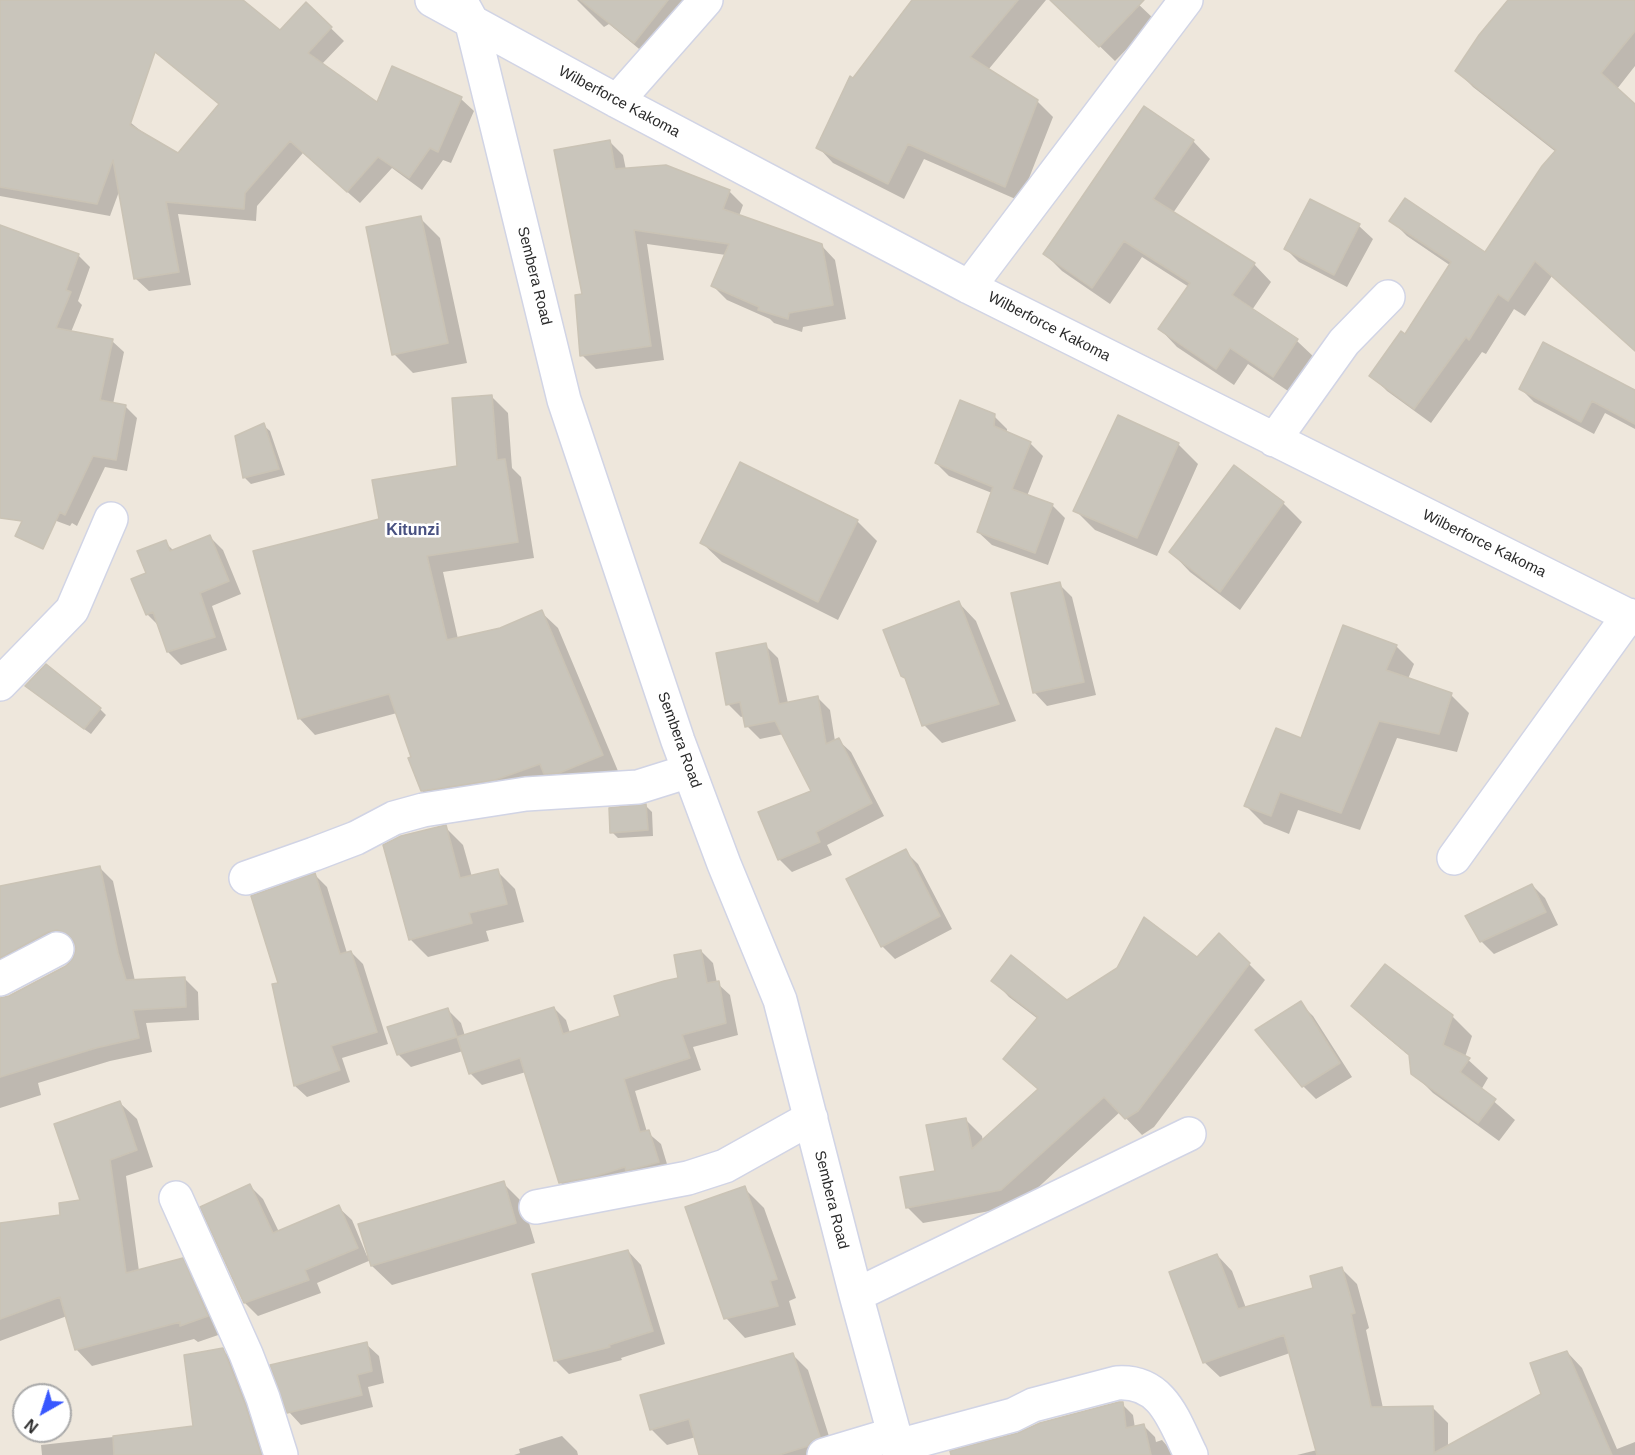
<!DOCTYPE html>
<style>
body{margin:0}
#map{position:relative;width:1635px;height:1455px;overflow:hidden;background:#eee7dc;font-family:Arial,sans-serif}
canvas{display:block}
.north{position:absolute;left:12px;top:1383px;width:60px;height:60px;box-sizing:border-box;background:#fff;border:2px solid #aaa;border-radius:50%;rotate:219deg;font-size:16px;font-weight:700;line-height:24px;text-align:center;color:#2b2b2b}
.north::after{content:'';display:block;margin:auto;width:21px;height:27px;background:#3857ff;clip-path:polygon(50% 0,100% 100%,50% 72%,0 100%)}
</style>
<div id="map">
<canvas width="1635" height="1455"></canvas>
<div class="north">N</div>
</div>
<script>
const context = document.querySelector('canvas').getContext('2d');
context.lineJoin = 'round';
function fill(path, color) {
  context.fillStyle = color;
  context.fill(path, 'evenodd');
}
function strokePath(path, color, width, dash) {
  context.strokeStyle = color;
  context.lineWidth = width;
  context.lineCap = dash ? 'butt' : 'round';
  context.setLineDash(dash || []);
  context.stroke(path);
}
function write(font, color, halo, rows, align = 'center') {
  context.font = font + ' Arial,sans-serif';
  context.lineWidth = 5;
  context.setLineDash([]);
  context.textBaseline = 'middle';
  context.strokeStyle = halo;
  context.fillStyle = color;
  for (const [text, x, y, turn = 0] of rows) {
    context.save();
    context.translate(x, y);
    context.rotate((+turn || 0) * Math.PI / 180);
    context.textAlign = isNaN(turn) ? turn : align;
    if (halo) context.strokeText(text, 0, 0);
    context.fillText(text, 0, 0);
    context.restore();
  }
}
const shadow = new Path2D(`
 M0,0H181L120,114L141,131L178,155L220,105L167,60L216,0H241L280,32L306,4L344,41L322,64L377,104L461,99L474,111L451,163L443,160L422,190L392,168L360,203L303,153L257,206L256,221L178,214L191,285L149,291L136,279L120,189L110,216L0,196Z
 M577,0H697L650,58L609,24L604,27Z
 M914,0H1046L988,70L1037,101L1053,117L1020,201L924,159L904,199L833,163L818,147L854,80Z
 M1052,0H1134L1155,20L1115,61Z
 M1510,0H1635V66L1617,89L1635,106V351L1552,276L1525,316L1514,309L1486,354L1482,352L1431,423L1387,391L1371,375L1405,336L1451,266L1407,236L1391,220L1486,254L1556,152L1473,87L1457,71Z
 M609,141L623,155L626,170L729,191L743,205L739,216L821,245L835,260L846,319L803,327L802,332L774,323L770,319L727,300L713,286L726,255L647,244L664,360L596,369L582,355L584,296Z
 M1193,141L1210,159L1173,213L1254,264L1271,282L1252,310L1297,341L1315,358L1291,393L1248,364L1234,385L1177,347L1160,329L1189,287L1142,257L1110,304L1062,271L1045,254Z
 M1311,201L1359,226L1373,239L1347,287L1299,262L1286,249Z
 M420,218L440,238L467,363L413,373L394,354Z
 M0,226L78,255L90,267L78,301L82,305L71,332L112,341L124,352L113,404L125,406L137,418L127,471L105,467L77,526L72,523L70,526L43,516L0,458Z
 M1521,389L1635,391V429L1605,413L1594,434L1534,402Z
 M491,396L508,413L512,468L521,477L534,558L443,572L458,639L500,629L541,612L558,628L618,771L576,789L438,807L422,791L397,713L315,735L299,718L380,520L459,468Z
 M994,416L1007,429V433L1030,443L1043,456L1027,496L1052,505L1065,518L1048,565L992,545L978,532L992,493L949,476L936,463Z
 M1119,417L1178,444L1198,464L1157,556L1095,530L1075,510Z
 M263,425L270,431L285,475L251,484L245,478L236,437Z
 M1283,503L1302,522L1240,610L1190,572L1171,552Z
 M857,521L877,541L838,620L722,562L702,543Z
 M210,537L223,550L241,594L212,606L227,650L181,665L168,652L159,626L147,614L148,574L165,542L174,551Z
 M1059,584L1072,597L1096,695L1047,706L1034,692Z
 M959,603L976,621L1016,721L942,743L924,725L907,680Z
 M765,645L778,658L788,703L817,697L830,710L835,741L838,740L851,752L884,816L827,845L832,855L792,872L779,859L813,791L784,734L760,739L747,726L745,716L741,717L728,704Z
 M1396,646L1414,664L1408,679L1451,695L1469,713L1457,752L1397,738L1360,830L1298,810L1289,834L1264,824L1246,806L1302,740Z
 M33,692L100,709L106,715L91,734Z
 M646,806L652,812L653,836L618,838L612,832Z
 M445,827L463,845L472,877L497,871L515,889L524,922L486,931L489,941L428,957L410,939Z
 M905,851L918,864L952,929L895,959L882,946Z
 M99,867L113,881L135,981L184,978L198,992L199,1020L146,1023L152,1052L110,1061L38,1083L41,1095L0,1108V999L9,997L67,967L74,960L77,950L76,944L73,943L0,965V888Z
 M315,875L327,887L347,953L351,952L363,964L388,1044L342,1058L350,1082L307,1097L295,1086L274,986L280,984Z
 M1532,885L1545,898L1558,925L1494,954L1481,941Z
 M701,951L713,963L717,983L730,995L738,1035L693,1047L701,1070L635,1091L647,1132L661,1144L670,1174L573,1195L561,1183L526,1072L482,1085L470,1073L463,1051L411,1067L398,1054L448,1010L461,1023L465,1036L554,1008L566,1020L570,1033L622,1017L680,980Z
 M1197,959L1249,964L1265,980L1154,1127L1142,1135L1120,1112L1018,1206L923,1223L907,1207L936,1172L966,1120L982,1136L983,1141L1039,1090L1005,1059L1038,1019L1009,997L993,980L1067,1001Z
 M1300,1003L1313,1016L1352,1077L1316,1099L1303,1086Z
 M1353,1006L1452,1016L1472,1036L1465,1057L1488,1078L1481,1090L1515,1120L1499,1141L1433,1093L1413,1073L1411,1057L1372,1025Z
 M120,1103L137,1119L153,1167L126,1176L139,1271L182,1260L199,1277L224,1333L198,1342L194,1339L92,1366L76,1349L67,1316L0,1341V1224L62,1216L82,1201Z
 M503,1183L523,1203L535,1243L392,1285L372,1266L371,1260L317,1283L321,1293L258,1316L245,1303L250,1186L263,1199L279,1232L338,1207L352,1220L367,1256Z
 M744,1188L764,1208L796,1298L789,1301L796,1325L745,1338L726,1318Z
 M628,1251L641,1265L665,1344L621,1358L622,1360L569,1374L555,1360Z
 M1217,1255L1232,1271L1246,1308L1315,1289L1342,1269L1357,1284L1369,1328L1366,1330L1383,1408L1432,1407L1448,1423V1447L1543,1395L1567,1352L1582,1368L1617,1449L1635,1442V1455H1297L1317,1450L1290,1353L1220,1377L1204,1362Z
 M366,1344L379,1356L384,1383L368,1387L373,1407L301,1425L289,1412Z
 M222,1349L241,1369L272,1455H42L41,1445L194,1428Z
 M793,1355L808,1370L834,1452L830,1455H701L696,1437L667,1445L651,1429Z
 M1122,1404L1133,1415L1135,1428L1144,1426L1155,1437L1156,1442L1162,1440L1175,1455H952Z
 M562,1436L577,1451L578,1455H514L520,1453L519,1449Z`);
const building = new Path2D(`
 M0,0H243L280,30L306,2L332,27L308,53L377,102L392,66L462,97L438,152L430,148L409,178L378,157L347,192L290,141L245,193L244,209L166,202L179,272L134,279L113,160L97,204L0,187ZM155,52L219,104L178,153L130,125Z
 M580,0H668L634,43Z
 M912,0H1018L970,57L1038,100L1005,187L908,144L888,184L816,148L850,76L853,78Z
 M1050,0H1144L1099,47Z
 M1508,0H1635V31L1601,73L1635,104V351L1535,261L1508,301L1498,294L1469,340L1466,337L1414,409L1369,376L1401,331L1405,334L1451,262L1389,221L1405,198L1485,252L1542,166L1556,150L1455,71L1479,35Z
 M1144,106L1194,140L1153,199L1255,263L1232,295L1298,339L1273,377L1230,348L1216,369L1158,329L1190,283L1124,241L1092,288L1043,254Z
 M610,140L615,169L666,165L730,190L723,209L822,244L833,305L789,313L788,319L758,310L759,307L711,286L729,244L634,230L651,346L580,356L575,295L582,294L554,150Z
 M1310,199L1360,224L1334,275L1284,249Z
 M421,216L448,343L392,355L366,227Z
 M0,225L79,254L66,290L71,292L56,328L113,339L100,400L126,405L116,460L93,456L65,515L60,512L43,549L15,536L22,521L0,518Z
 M1543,342L1635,390V424L1592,401L1581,422L1519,389Z
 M492,395L497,460L505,459L518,542L427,556L447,640L500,628L542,610L603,755L559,773L544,774L540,764L495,780L421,791L408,758L411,757L389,694L298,719L253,551L379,519L372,480L457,466L452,398Z
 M960,400L995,414L994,426L1031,442L1012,489L1053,504L1035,553L977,532L993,487L935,463Z
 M1118,415L1179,443L1137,538L1073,511Z
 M264,423L279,469L243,478L235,436Z
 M740,462L858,520L818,602L700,543Z
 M1234,465L1284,502L1220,592L1169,552Z
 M210,535L229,581L200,593L215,637L167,652L153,612L146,615L131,579L146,573L137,551L166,540L170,551Z
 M1060,582L1084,682L1033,693L1011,593Z
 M959,601L999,704L922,726L905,678L901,676L883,630Z
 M1343,625L1397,645L1386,670L1452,693L1439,734L1379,721L1341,813L1280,792L1271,816L1244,806L1276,728L1301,738Z
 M766,643L779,704L818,696L826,744L839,738L872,803L816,832L820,842L778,860L758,812L811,791L775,721L745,727L740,702L726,705L716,653Z
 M46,664L101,708L84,729L25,686Z
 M646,804L648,830L610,833L609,808Z
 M446,825L460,878L498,869L507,904L469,913L472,923L409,940L383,845L401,836Z
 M906,849L940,916L881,947L846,879Z
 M100,866L118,953L126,980L185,977L186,1007L133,1010L139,1038L96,1048L0,1077V998L9,996L66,966L73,958L76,949L74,941L67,934L57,930L48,932L0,958V886Z
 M315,873L340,954L351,951L377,1032L331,1046L340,1070L294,1086L272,984L278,983L251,896Z
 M1532,884L1546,912L1480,942L1465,916Z
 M1144,917L1197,957L1219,933L1250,963L1138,1111L1125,1119L1104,1097L1001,1190L906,1208L900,1177L935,1171L926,1125L966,1118L972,1149L1038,1089L1003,1059L1038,1017L991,981L1011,955L1067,1000L1117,968Z
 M701,950L707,983L719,981L726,1023L682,1035L690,1058L624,1079L640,1132L649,1130L659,1162L626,1171L625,1167L592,1177L559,1183L520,1058L469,1074L457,1037L554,1007L563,1034L620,1016L614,996L664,981L678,978L674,955Z
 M1385,964L1453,1015L1443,1045L1470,1058L1460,1072L1496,1099L1478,1123L1411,1074L1409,1055L1351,1006Z
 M1301,1001L1340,1063L1302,1087L1255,1030Z
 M448,1008L457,1037L397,1055L387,1027Z
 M120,1101L137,1150L110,1160L126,1273L183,1258L208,1316L180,1326V1322L75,1350L60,1297L0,1319V1223L60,1215L59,1203L80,1200L54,1124Z
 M504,1181L516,1223L371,1266L358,1224Z
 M250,1184L273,1233L339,1205L358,1248L305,1270L309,1280L244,1303L200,1207Z
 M745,1186L777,1279L770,1281L778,1306L724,1319L685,1207Z
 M628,1250L653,1331L609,1345L610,1347L554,1361L532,1274Z
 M1217,1254L1238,1309L1313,1288L1310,1276L1342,1267L1355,1313L1351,1314L1371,1407L1433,1406L1434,1453L1541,1394L1530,1363L1567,1351L1612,1455H1317L1284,1335L1203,1363L1169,1272Z
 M367,1342L372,1371L357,1375L362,1395L287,1413L270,1365Z
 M223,1348L245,1404L261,1455H114L113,1436L193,1426L184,1355Z
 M793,1353L820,1437L811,1442L808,1446L779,1455H699L689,1419L650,1430L640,1395Z
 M1119,1402H1123L1126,1428L1144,1424L1151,1455H951L950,1451L1018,1433L1040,1423Z`);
const minor = new Path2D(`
 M432,0L617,101L969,287L1635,619
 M460,0L471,20L564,400L678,741L724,864L780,1000L856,1295L900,1455
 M617,101L706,0
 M969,287L1186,0
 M1274,440L1344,342L1388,297
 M0,684L72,610L111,519
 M1454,858L1629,615
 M246,878L314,854L356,838L394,818L423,810L526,794L638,787L689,771
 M0,979L57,949
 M176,1198L246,1354L263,1398L281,1455
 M536,1207L688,1178L725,1166L811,1118
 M856,1295L1189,1134
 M898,1446L1013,1415L1033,1405L1117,1383C1163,1380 1174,1421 1191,1455
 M824,1455L894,1434`);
const streetNames = [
 ["Wilberforce Kakoma",619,102,28],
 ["Sembera Road",534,276,76],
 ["Wilberforce Kakoma",1049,327,27],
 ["Wilberforce Kakoma",1484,544,26],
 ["Sembera Road",679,740,70],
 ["Sembera Road",831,1200,76]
];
const neighbourhoodNames = [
 ["Kitunzi",413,531]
];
fill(shadow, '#0003');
fill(building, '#c9c5bb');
strokePath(building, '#cac3b5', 1.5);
strokePath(minor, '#d1d4e5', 36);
strokePath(minor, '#fff', 33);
write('15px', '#2b2b2b', '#fff', streetNames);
write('bold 16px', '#475080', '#fff', neighbourhoodNames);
</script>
